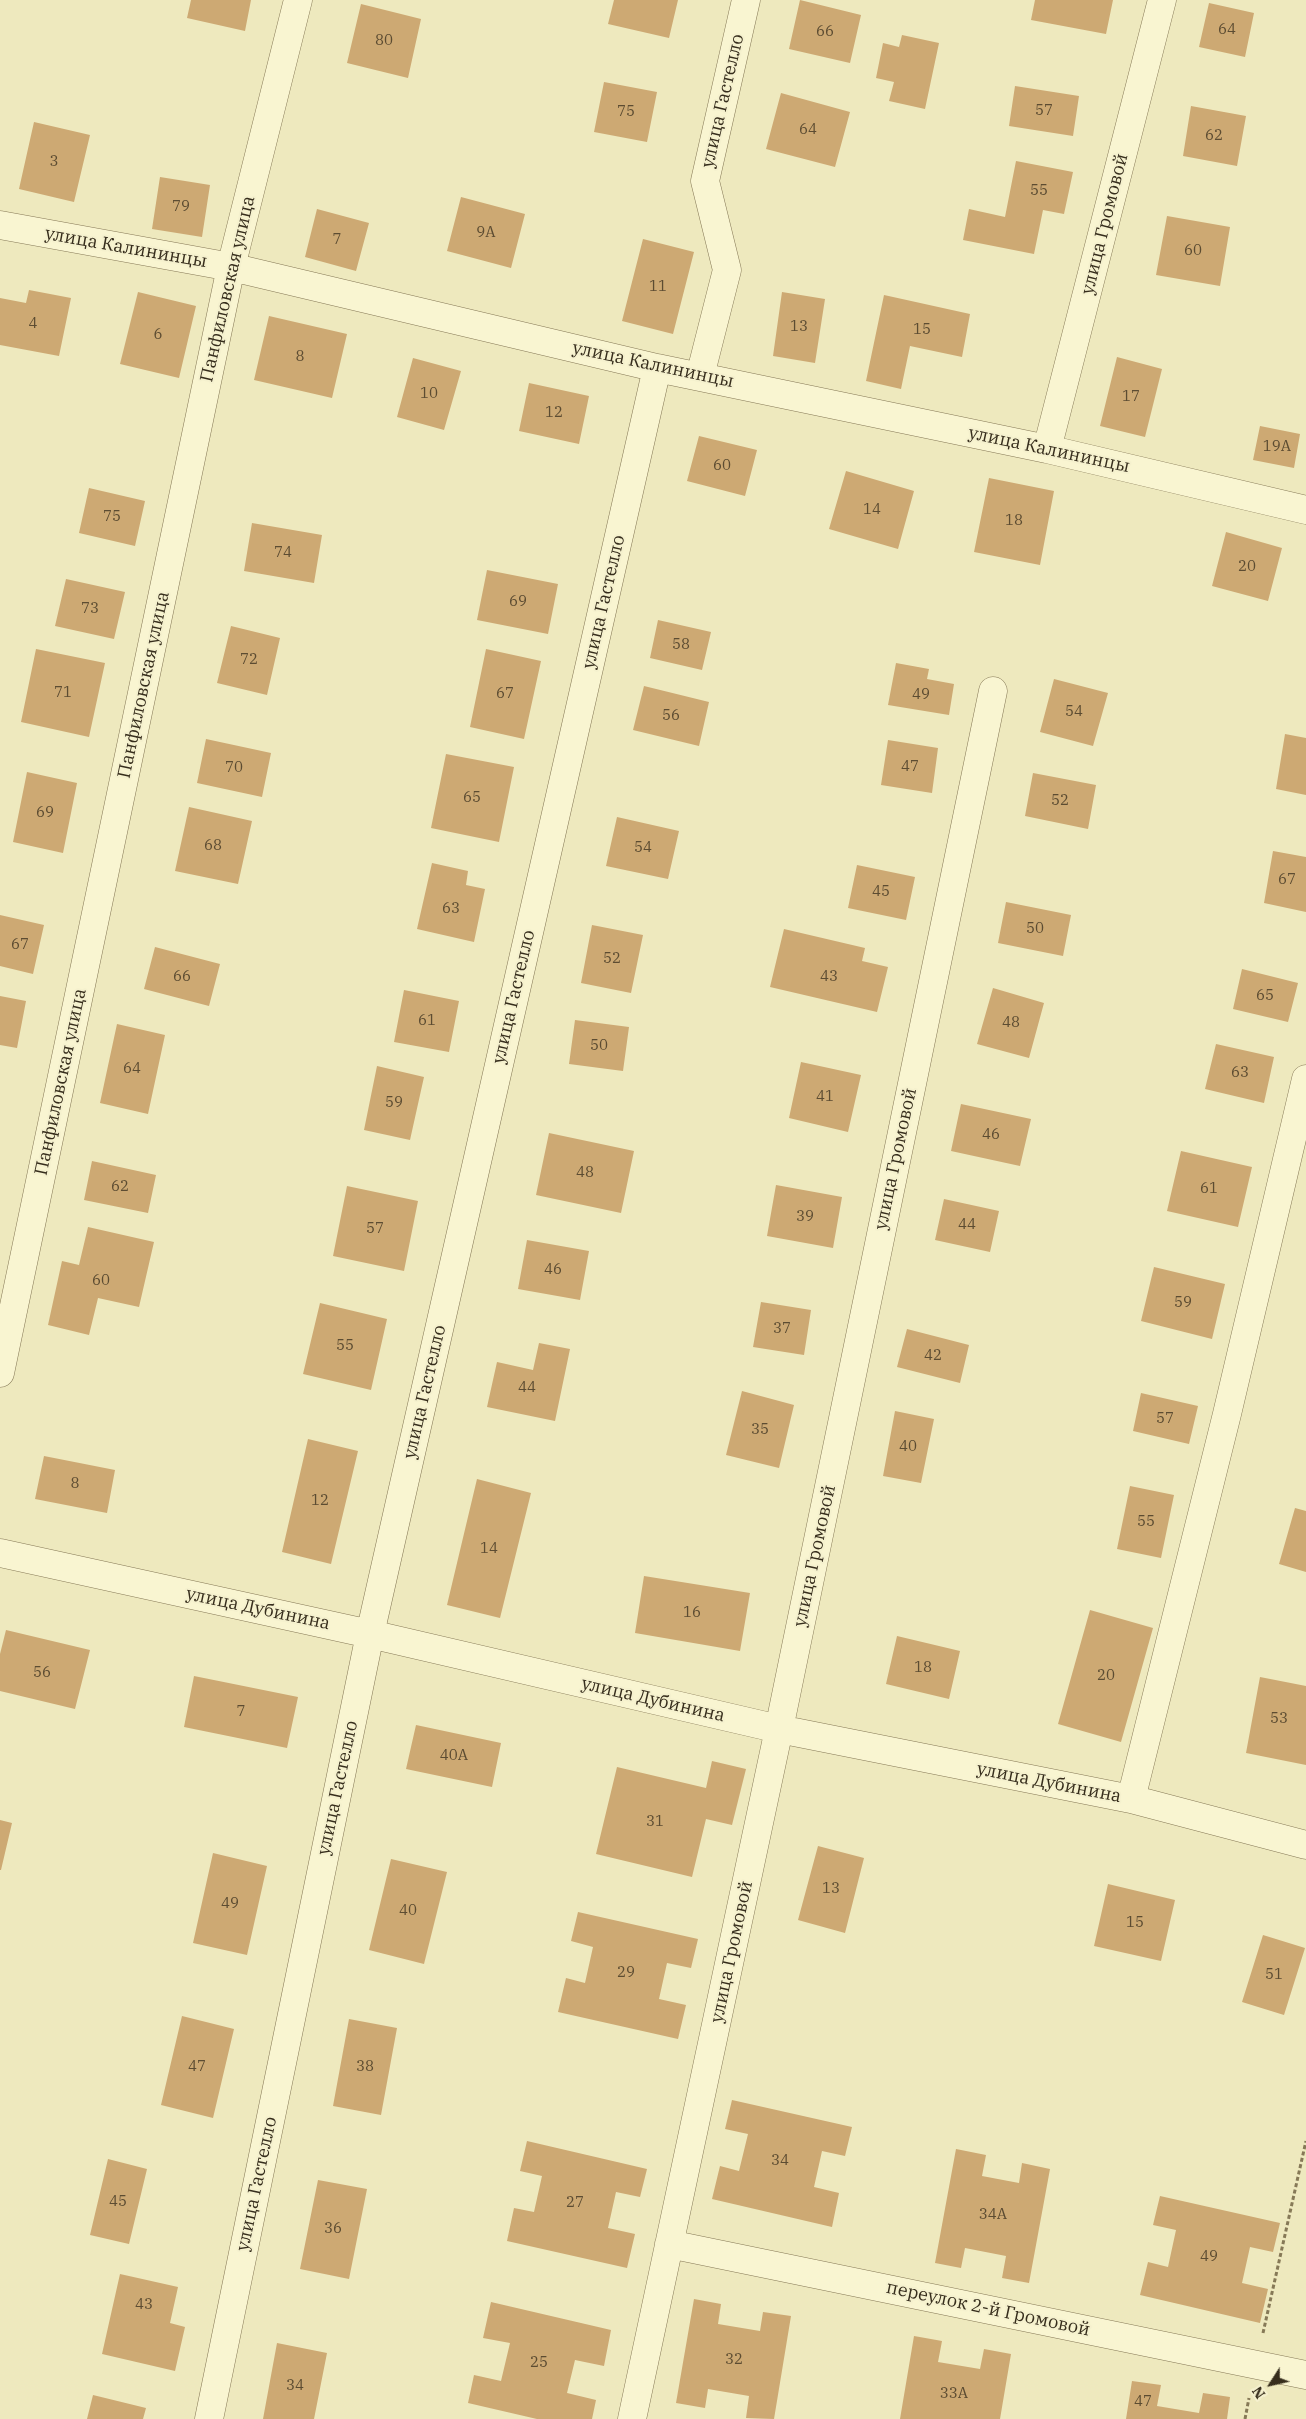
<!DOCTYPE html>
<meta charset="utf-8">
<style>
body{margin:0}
#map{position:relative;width:1306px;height:2419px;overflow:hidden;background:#eee9be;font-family:"IBM Plex Serif",serif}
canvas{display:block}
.north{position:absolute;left:1246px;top:2359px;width:50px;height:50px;-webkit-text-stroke:4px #f5f1ce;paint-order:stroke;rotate:235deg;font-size:14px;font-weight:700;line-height:20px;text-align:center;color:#362d1c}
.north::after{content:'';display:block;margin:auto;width:18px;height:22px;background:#362d1c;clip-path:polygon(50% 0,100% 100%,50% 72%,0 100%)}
</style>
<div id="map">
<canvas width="1306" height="2419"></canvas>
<div class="north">N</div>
</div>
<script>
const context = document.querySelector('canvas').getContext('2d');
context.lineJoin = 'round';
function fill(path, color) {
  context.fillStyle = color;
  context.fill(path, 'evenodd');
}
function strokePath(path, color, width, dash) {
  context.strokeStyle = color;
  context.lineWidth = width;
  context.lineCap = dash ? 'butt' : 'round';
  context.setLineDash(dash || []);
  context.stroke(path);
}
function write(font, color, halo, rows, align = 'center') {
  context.font = font + ' "IBM Plex Serif",serif';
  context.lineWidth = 4;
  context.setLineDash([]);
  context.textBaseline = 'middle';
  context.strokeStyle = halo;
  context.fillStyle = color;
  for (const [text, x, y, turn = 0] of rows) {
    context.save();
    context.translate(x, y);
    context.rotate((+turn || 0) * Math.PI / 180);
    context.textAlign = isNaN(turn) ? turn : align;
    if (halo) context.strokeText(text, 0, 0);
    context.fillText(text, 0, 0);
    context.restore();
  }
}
const building = new Path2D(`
 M191,0H251L245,31L187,18Z
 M614,0H678L669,38L608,24Z
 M800,0L861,15L850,63L789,49Z
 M1035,0H1113L1106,34L1031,20Z
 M1209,3L1254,13L1245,57L1199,47Z
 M361,4L421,19L408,78L347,63Z
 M902,35L939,43L925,109L889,101L894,82L876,78L883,43L899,47Z
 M604,82L657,92L647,142L594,132Z
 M1015,86L1079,96L1073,136L1009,126Z
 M781,93L850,112L835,167L766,149Z
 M1191,106L1246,116L1237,166L1183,156Z
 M34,122L90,135L74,202L19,189Z
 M1016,161L1073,172L1064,214L1043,210L1034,254L963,240L969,209L1005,217Z
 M160,177L210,185L202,237L152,229Z
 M461,197L525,214L511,268L447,251Z
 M317,209L369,223L356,271L305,257Z
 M1167,216L1230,227L1220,286L1156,275Z
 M643,239L694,252L673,334L622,321Z
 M29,290L71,298L59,356L0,345V298L26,303Z
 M138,292L196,306L179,378L120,364Z
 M782,292L825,299L815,363L773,356Z
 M884,295L970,314L962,357L910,346L901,389L866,381Z
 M269,316L347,334L332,398L254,380Z
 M1117,357L1162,369L1145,437L1100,426Z
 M413,358L461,371L444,430L397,417Z
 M529,383L589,396L579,444L519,431Z
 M1260,426L1300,434L1294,468L1253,460Z
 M699,436L757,450L745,496L687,481Z
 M846,471L914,491L898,549L829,529Z
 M989,478L1054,491L1040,565L974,552Z
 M89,488L145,501L135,546L79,533Z
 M252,523L322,535L314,583L244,571Z
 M1226,532L1282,548L1268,601L1212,586Z
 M487,570L558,584L548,634L477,620Z
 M66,579L125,592L114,639L55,626Z
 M658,620L711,632L702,670L650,658Z
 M231,626L280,638L267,695L217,683Z
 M36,649L105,663L89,737L21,722Z
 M486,649L541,661L524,739L470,727Z
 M896,663L929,669L927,679L954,684L949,715L888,705Z
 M1054,679L1108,693L1093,746L1040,732Z
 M644,686L709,702L699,746L633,730Z
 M1285,734L1306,738V795L1276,789Z
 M206,739L271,753L262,797L197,783Z
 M888,740L938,748L932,793L881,785Z
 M446,754L514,767L499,842L431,828Z
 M27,772L77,783L63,853L13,842Z
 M1033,773L1096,785L1088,829L1025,816Z
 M189,807L252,821L238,884L175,871Z
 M617,817L679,831L668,879L606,866Z
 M1273,851L1306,857V912L1264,903Z
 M432,863L468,871L466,885L485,889L474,942L417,929Z
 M857,865L915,877L906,920L848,908Z
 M1006,902L1071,915L1063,956L998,943Z
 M0,915L44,925L33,974L0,966Z
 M592,925L643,935L631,993L581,983Z
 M784,929L865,948L862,961L888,967L877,1012L770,987Z
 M155,947L220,964L209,1006L144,989Z
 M1242,969L1298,983L1288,1022L1233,1009Z
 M993,988L1044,1003L1029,1058L977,1044Z
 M404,990L459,1001L449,1052L394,1042Z
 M0,996L26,1001L17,1048L0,1045Z
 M575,1020L629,1027L623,1071L569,1064Z
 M117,1024L165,1035L148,1114L100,1103Z
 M1216,1044L1274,1057L1264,1103L1205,1089Z
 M801,1062L861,1075L848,1132L789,1118Z
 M377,1066L424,1077L410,1140L364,1130Z
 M961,1104L1031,1119L1020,1166L951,1151Z
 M549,1133L634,1151L621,1213L536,1195Z
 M1181,1151L1252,1167L1238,1227L1167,1211Z
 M92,1161L156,1175L148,1213L84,1200Z
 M776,1185L842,1197L833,1248L767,1236Z
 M347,1186L418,1201L404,1271L333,1256Z
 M944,1199L999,1211L990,1252L935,1240Z
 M88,1227L154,1242L139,1307L98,1298L89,1335L48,1325L62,1261L79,1265Z
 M527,1240L589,1251L580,1300L518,1289Z
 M1154,1267L1225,1284L1212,1339L1141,1321Z
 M761,1302L811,1310L804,1355L753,1347Z
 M320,1303L387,1319L371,1390L303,1374Z
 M907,1329L969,1345L960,1383L897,1367Z
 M539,1343L570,1349L555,1421L487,1407L497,1362L533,1370Z
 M742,1391L794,1405L779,1468L726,1455Z
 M1141,1393L1198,1406L1189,1444L1133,1431Z
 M895,1411L934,1419L921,1483L883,1476Z
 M308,1439L358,1451L331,1564L282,1552Z
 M44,1456L115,1470L107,1513L35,1499Z
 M477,1479L531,1493L500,1618L447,1605Z
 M1130,1486L1174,1495L1161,1558L1117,1549Z
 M1295,1508L1306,1511V1572L1279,1564Z
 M644,1576L750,1593L740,1651L635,1633Z
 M1090,1610L1153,1628L1121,1742L1058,1724Z
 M6,1630L90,1650L75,1709L0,1691V1654Z
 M897,1636L960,1651L949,1699L886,1684Z
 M194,1676L298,1697L287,1748L184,1727Z
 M1260,1677L1306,1686V1765L1246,1753Z
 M416,1725L501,1743L492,1787L406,1769Z
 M712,1761L746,1769L732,1825L706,1819L692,1877L596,1854L617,1767L706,1788Z
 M0,1820L12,1823L1,1870H0Z
 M818,1846L864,1858L845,1933L798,1920Z
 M213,1853L267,1866L247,1955L193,1943Z
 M391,1859L447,1872L424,1964L369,1950Z
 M1108,1884L1175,1900L1161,1961L1094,1946Z
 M578,1912L698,1939L691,1968L667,1963L659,1999L686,2005L678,2039L558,2012L566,1978L585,1983L593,1947L571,1941Z
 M1263,1935L1305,1948L1284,2015L1242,2002Z
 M182,2016L234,2029L213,2118L161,2105Z
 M349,2019L397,2028L381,2115L333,2106Z
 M732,2100L852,2127L845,2156L822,2151L814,2187L839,2193L832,2227L712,2199L720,2166L739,2171L748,2134L725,2129Z
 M527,2141L647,2169L640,2197L616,2192L608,2228L635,2234L627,2268L507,2241L514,2208L534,2212L542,2176L520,2171Z
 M956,2149L986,2155L982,2176L1019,2183L1022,2163L1050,2169L1029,2283L1002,2278L1006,2256L965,2248L961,2268L935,2263Z
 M108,2159L147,2169L129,2244L90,2235Z
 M318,2180L367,2189L349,2279L300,2269Z
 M1160,2196L1280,2223L1273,2252L1250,2247L1242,2283L1268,2289L1260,2323L1140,2295L1148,2262L1168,2267L1176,2230L1153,2225Z
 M120,2274L178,2287L170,2323L185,2327L175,2371L102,2354Z
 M694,2299L721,2304L718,2324L760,2331L763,2312L791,2316L774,2419L746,2418L749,2396L708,2389L705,2408L676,2403Z
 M491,2302L611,2330L604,2366L575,2360L567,2393L596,2400L592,2419H537L468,2403L474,2375L501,2381L510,2343L483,2338Z
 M914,2336L942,2341L938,2362L980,2369L984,2349L1011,2354L1000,2419H900Z
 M277,2343L327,2353L314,2419H263Z
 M1132,2381L1161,2385L1157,2406L1199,2413L1203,2393L1230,2397L1227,2419H1126Z
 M93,2395L146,2408L143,2419H87Z`);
const path = new Path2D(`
 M1263,2333L1306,2141
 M1245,2419L1249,2398`);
const minor = new Path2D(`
 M0,225L231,267L657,368L1047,449L1306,510
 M700,376L727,270L705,181L746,0
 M1047,449L1162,0
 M0,1373L231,267L298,0
 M0,1553L370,1634L779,1729L1131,1799L1306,1845
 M1131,1799L1227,1414L1306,1079
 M669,2244L1306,2375
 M209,2419L370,1634L657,368
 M632,2419L779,1729L993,691`);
const numberNames = [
 ["64",1227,30],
 ["66",825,32],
 ["80",384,41],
 ["57",1044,111],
 ["75",626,112],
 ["64",808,130],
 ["62",1214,136],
 ["3",54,162],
 ["55",1039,191],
 ["79",181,207],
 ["9А",486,233],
 ["7",337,240],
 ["60",1193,251],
 ["11",658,287],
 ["4",33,324],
 ["13",799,327],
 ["15",922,330],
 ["6",158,335],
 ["8",300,357],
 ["10",429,394],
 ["17",1131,397],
 ["12",554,413],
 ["19А",1277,447],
 ["60",722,466],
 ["14",872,510],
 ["75",112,517],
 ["18",1014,521],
 ["74",283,553],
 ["20",1247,567],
 ["69",518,602],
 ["73",90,609],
 ["58",681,645],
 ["72",249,660],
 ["71",63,693],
 ["67",505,694],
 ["49",921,695],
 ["54",1074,712],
 ["56",671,716],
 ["47",910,767],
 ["70",234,768],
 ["65",472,798],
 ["52",1060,801],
 ["69",45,813],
 ["68",213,846],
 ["54",643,848],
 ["67",1287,880],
 ["45",881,892],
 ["63",451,909],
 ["50",1035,929],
 ["67",20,945],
 ["52",612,959],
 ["66",182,977],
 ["43",829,977],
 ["65",1265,996],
 ["61",427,1021],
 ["48",1011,1023],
 ["50",599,1046],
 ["64",132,1069],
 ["63",1240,1073],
 ["41",825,1097],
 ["59",394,1103],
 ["46",991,1135],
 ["48",585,1173],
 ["62",120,1187],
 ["61",1209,1189],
 ["39",805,1217],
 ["44",967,1225],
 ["57",375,1229],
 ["46",553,1270],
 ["60",101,1281],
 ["59",1183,1303],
 ["37",782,1329],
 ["55",345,1346],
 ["42",933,1356],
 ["44",527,1388],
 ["57",1165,1419],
 ["35",760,1430],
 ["40",908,1447],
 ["8",75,1484],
 ["12",320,1501],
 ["55",1146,1522],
 ["14",489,1549],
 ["16",692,1613],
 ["18",923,1668],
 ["56",42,1673],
 ["20",1106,1676],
 ["7",241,1712],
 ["53",1279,1719],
 ["40А",454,1756],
 ["31",655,1822],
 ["13",831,1889],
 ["49",230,1904],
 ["40",408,1911],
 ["15",1135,1923],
 ["29",626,1973],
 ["51",1274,1975],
 ["47",197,2067],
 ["38",365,2067],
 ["34",780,2161],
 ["45",118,2202],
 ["27",575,2203],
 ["34А",993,2215],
 ["36",333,2229],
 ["49",1209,2257],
 ["43",144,2305],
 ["32",734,2360],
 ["25",539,2363],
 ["34",295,2386],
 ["33А",954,2394],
 ["47",1143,2402]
];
const streetNames = [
 ["улица Гастелло",723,101,-77],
 ["улица Громовой",1105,224,-76],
 ["улица Калининцы",126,248,10],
 ["Панфиловская улица",228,289,-77],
 ["улица Калининцы",653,365,12],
 ["улица Калининцы",1049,450,12],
 ["улица Гастелло",604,602,-77],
 ["Панфиловская улица",144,685,-78],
 ["улица Гастелло",514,997,-77],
 ["Панфиловская улица",61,1082,-78],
 ["улица Громовой",896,1159,-78],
 ["улица Гастелло",425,1392,-77],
 ["улица Громовой",815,1556,-78],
 ["улица Дубинина",258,1609,12],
 ["улица Дубинина",653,1700,13],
 ["улица Дубинина",1049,1783,11],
 ["улица Гастелло",338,1788,-78],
 ["улица Громовой",732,1952,-78],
 ["улица Гастелло",257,2184,-78],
 ["переулок 2-й Громовой",988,2309,12]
];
fill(building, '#cda973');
strokePath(minor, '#867957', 29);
strokePath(path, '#867957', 3, [4, 2.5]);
strokePath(minor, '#f9f5d1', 28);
write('15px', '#5c4c32', null, numberNames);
write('18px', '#362d1c', '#f5f1ce', streetNames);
</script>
